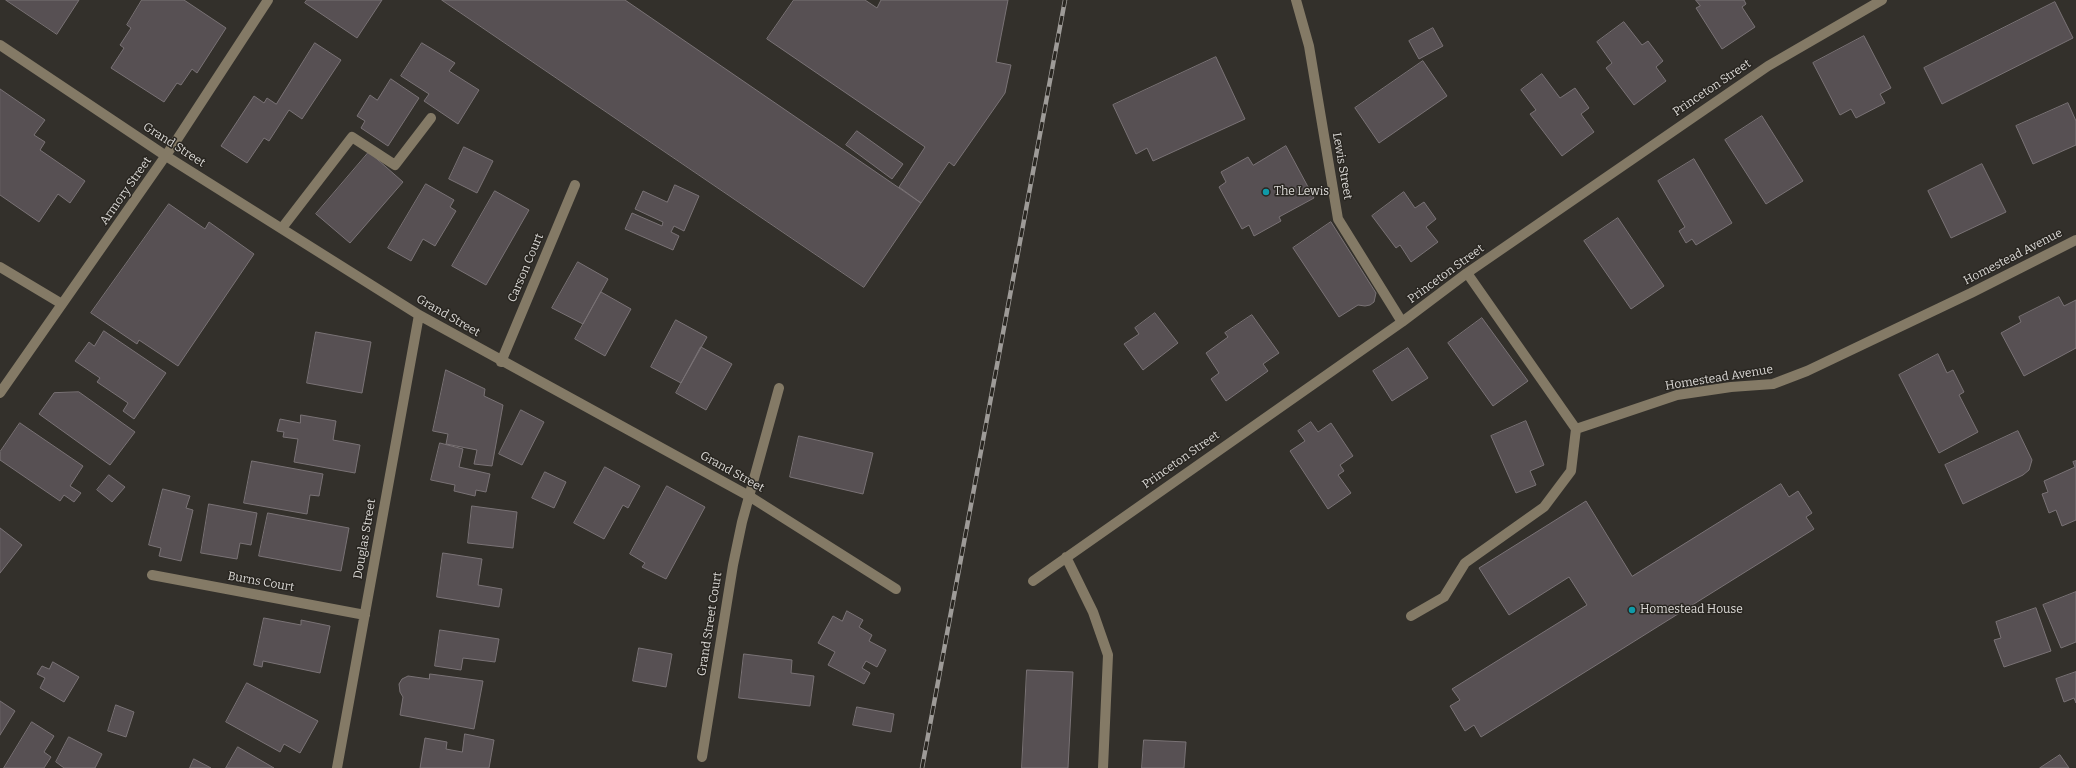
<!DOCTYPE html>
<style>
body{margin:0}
canvas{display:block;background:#33302b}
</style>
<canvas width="2076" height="768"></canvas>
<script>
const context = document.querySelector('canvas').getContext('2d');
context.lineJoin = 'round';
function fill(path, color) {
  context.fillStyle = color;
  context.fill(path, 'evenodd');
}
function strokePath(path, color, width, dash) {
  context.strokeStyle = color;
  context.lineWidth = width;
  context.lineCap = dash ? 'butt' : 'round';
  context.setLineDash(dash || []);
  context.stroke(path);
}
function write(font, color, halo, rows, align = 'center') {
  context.font = font + ' Bitter,serif';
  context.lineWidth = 3;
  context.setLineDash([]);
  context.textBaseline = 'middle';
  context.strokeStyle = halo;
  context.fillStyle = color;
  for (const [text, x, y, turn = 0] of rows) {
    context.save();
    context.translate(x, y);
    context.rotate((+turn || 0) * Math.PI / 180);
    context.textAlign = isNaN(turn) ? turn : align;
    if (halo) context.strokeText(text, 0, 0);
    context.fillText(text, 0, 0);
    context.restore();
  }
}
const building = new Path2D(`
 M6,0H79L57,34Z
 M142,0H184L226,28L197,73L192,69L181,85L177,83L164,102L111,68L124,48L120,45L131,28L127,25Z
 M307,0H382L357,38L305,3Z
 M442,0H625L921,203L864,287Z
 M794,0H865L877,8L881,0H1008L996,62L1011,65L1005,93L954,166L949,162L921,203L899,187L925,147L767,39Z
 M1696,0H1744L1746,4L1742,7L1755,27L1722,49L1696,8L1700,6Z
 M2055,2L2073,38L1942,104L1924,68Z
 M1624,22L1642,45L1648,41L1663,61L1656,67L1666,81L1634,105L1606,68L1612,63L1597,42Z
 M1433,28L1443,46L1419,59L1409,41Z
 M1864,36L1891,88L1880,94L1885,103L1856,118L1851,109L1840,115L1813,63Z
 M315,43L341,60L302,119L289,110L269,141L264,138L247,163L221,146L254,96L264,103L267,98L276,104Z
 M422,43L455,63L449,71L479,90L458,124L424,101L429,94L401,76Z
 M1216,57L1245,119L1153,161L1147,148L1136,154L1113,105Z
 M1423,61L1447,96L1379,143L1355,108Z
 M1542,74L1560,98L1575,88L1589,108L1581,114L1594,132L1562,156L1530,114L1536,110L1521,90Z
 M391,79L419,98L388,146L361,128L365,121L357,116L370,95L377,100Z
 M0,89L45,120L34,135L45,142L40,150L85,181L70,203L58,194L39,222L0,195Z
 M2068,103L2076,121V145L2033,164L2016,126Z
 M1762,116L1803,181L1766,204L1725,140Z
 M857,131L903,164L892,179L846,145Z
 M1286,146L1314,198L1279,217L1281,221L1254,236L1249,225L1242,229L1219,187L1226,182L1221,172L1248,157L1253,165Z
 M464,147L493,161L477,193L449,179Z
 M369,152L403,182L350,243L316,214Z
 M1694,159L1732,223L1696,245L1692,239L1686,243L1679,231L1685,227L1658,181Z
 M1982,164L2006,212L1951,238L1928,191Z
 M426,184L454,200L450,207L456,211L435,246L423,239L411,261L388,248Z
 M675,185L699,196L684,231L674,226L671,232L679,236L673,250L625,229L632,213L662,226L663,222L635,209L643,191L667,202Z
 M495,191L529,210L486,285L452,266Z
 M1404,192L1415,208L1424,202L1436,219L1426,227L1438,242L1411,262L1400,245L1396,248L1372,216Z
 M169,204L205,229L209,222L254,254L178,366L139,340L137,344L91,313Z
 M1618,218L1664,286L1631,309L1584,241Z
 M1331,222L1376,293L1374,302L1370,305L1365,306L1358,305L1339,317L1293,248Z
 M578,262L608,279L583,324L552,308Z
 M601,292L631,309L605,356L575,339Z
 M2059,297L2064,306L2076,300V348L2024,376L2001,333L2021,322L2019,317Z
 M1155,313L1178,343L1143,370L1124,344L1139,334L1135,328Z
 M1252,315L1279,353L1263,364L1268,371L1226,401L1211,379L1219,373L1206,353L1228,337L1225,333Z
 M1482,318L1528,381L1493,406L1448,343Z
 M676,320L707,337L681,383L651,367Z
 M104,331L166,373L134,419L123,411L128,403L97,382L100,378L75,361L89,342L94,346Z
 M316,332L371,342L362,393L307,383Z
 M701,347L732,364L706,410L676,393Z
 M1408,348L1428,378L1392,401L1373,371Z
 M1938,354L1947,373L1953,370L1964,392L1959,395L1978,432L1939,453L1899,375Z
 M446,370L485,389L484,396L503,405L492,466L474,464L477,450L446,444L448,434L433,431Z
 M79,392L135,432L110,465L39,414L54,393Z
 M521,410L544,422L522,465L499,454Z
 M301,415L336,421L333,440L360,445L355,473L294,462L298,439L283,437L284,432L277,431L280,419L300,423Z
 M1526,421L1544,465L1530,471L1536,485L1516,493L1491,436Z
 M1311,422L1318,432L1331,423L1353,456L1340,465L1344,471L1338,475L1351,493L1328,509L1290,451L1305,441L1298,431Z
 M20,423L83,466L70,486L81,493L74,502L64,495L60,501L0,460V452Z
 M2018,431L2032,460L2029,470L2023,475L1963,504L1945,465Z
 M799,436L873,453L863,494L790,477Z
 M440,443L463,449L459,467L490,474L486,492L476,490L475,496L454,491L455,485L431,480Z
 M252,461L323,474L319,496L310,495L307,514L244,503Z
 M2076,461V520L2062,526L2056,510L2049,513L2042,494L2048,492L2044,481L2075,467L2073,462Z
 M605,467L640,486L628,508L623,505L604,539L574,523Z
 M545,472L566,482L554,508L532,498Z
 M109,475L125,487L112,502L97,490Z
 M1781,484L1789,497L1798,491L1812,513L1806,517L1814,529L1481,737L1474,725L1465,731L1450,706L1460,700L1452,689L1587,605L1569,577L1509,615L1479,568L1586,501L1632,576Z
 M667,486L705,507L666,579L642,567L645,563L630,554Z
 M163,489L190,496L186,508L193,510L181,561L159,556L161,548L149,545Z
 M209,504L257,513L251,545L240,543L237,559L201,553Z
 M472,506L517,512L513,548L468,543Z
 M268,513L349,528L341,571L259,556Z
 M0,528L22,545L0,573Z
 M443,553L482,559L478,585L502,589L499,607L437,597Z
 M2076,592V642L2061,648L2043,605Z
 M2036,608L2051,651L2004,667L1994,640L2001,638L1996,622Z
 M847,611L863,620L859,627L872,635L869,641L886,650L877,667L866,661L862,668L870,673L864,684L828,665L835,652L818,643L833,616L842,621Z
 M264,618L301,625V620L330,626L320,673L263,661L262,667L254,665Z
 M440,630L499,639L495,662L463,658L461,670L435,666Z
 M639,648L672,654L666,687L633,681Z
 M744,654L792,660L791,673L814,676L810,706L739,698Z
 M53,662L79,677L64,702L40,688L45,678L37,674L42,666L49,669Z
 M1027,670L1073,672L1068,768H1022Z
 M2076,672V703L2074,698L2064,702L2056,679Z
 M430,674L483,681L474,729L400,715L403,697L400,692L399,684L402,679L408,676L429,679Z
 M247,683L318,721L300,753L284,744L280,752L226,722Z
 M0,701L15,711L0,735Z
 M116,705L134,712L126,737L108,731Z
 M857,707L894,714L891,732L853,725Z
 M32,722L54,736L44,752L51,757L44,768H4Z
 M465,734L494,740L489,768H420L425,738L447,742L446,749L462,752Z
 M69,737L102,754L95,768H64L56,762Z
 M1144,740L1186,742L1184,768H1142Z
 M238,747L274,768H226Z
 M2060,755L2069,768H2040Z
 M194,759L211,768H190Z`);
const minor = new Path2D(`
 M1296,0L1309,46L1338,219L1402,322
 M0,45L166,156L419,315L749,496L896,589
 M282,228L352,137L395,165L431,118
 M0,267L62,304
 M1467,273L1576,429L1677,395L1731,387L1773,384L1807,371L1971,293L2076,240
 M501,362L575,185
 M0,393L178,138L268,0
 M1066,557L1093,612L1108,655L1103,768
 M152,575L365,615
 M1033,581L1402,322L1467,273L1768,66L1882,0
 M1411,616L1444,597L1465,563L1544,507L1571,471L1576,429
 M702,757L733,565L742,522L779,388
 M337,768L419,315`);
const rail = new Path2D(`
 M922,768L1065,0`);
const markers = [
 [1266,192,4,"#0f9aa8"],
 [1632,610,4,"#0f9aa8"]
];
const streetNames = [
 ["Princeton Street",1712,88,-34],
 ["Grand Street",174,145,33],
 ["Lewis Street",1342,166,80],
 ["Armory Street",126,191,-55],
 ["Homestead Avenue",2013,257,-27],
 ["Carson Court",526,268,-67],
 ["Princeton Street",1446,274,-36],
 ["Grand Street",448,316,30],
 ["Homestead Avenue",1719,378,-9],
 ["Princeton Street",1181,460,-35],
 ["Grand Street",732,472,29],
 ["Douglas Street",365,539,-80],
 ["Burns Court",261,582,10],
 ["Grand Street Court",710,624,-81]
];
const poiNames = [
 ["The Lewis",1274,192],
 ["Homestead House",1640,610]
];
fill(building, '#575053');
strokePath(building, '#797275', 1);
strokePath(minor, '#847a66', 10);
strokePath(rail, '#9e9b98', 4.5);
strokePath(rail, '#292621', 3, [9]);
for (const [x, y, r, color] of markers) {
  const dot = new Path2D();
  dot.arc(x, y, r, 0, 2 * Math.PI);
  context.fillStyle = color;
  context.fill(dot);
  strokePath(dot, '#292621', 1.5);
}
write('12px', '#dbd9d6', '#292621', streetNames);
write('12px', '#dbd9d6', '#292621', poiNames, 'left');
</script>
